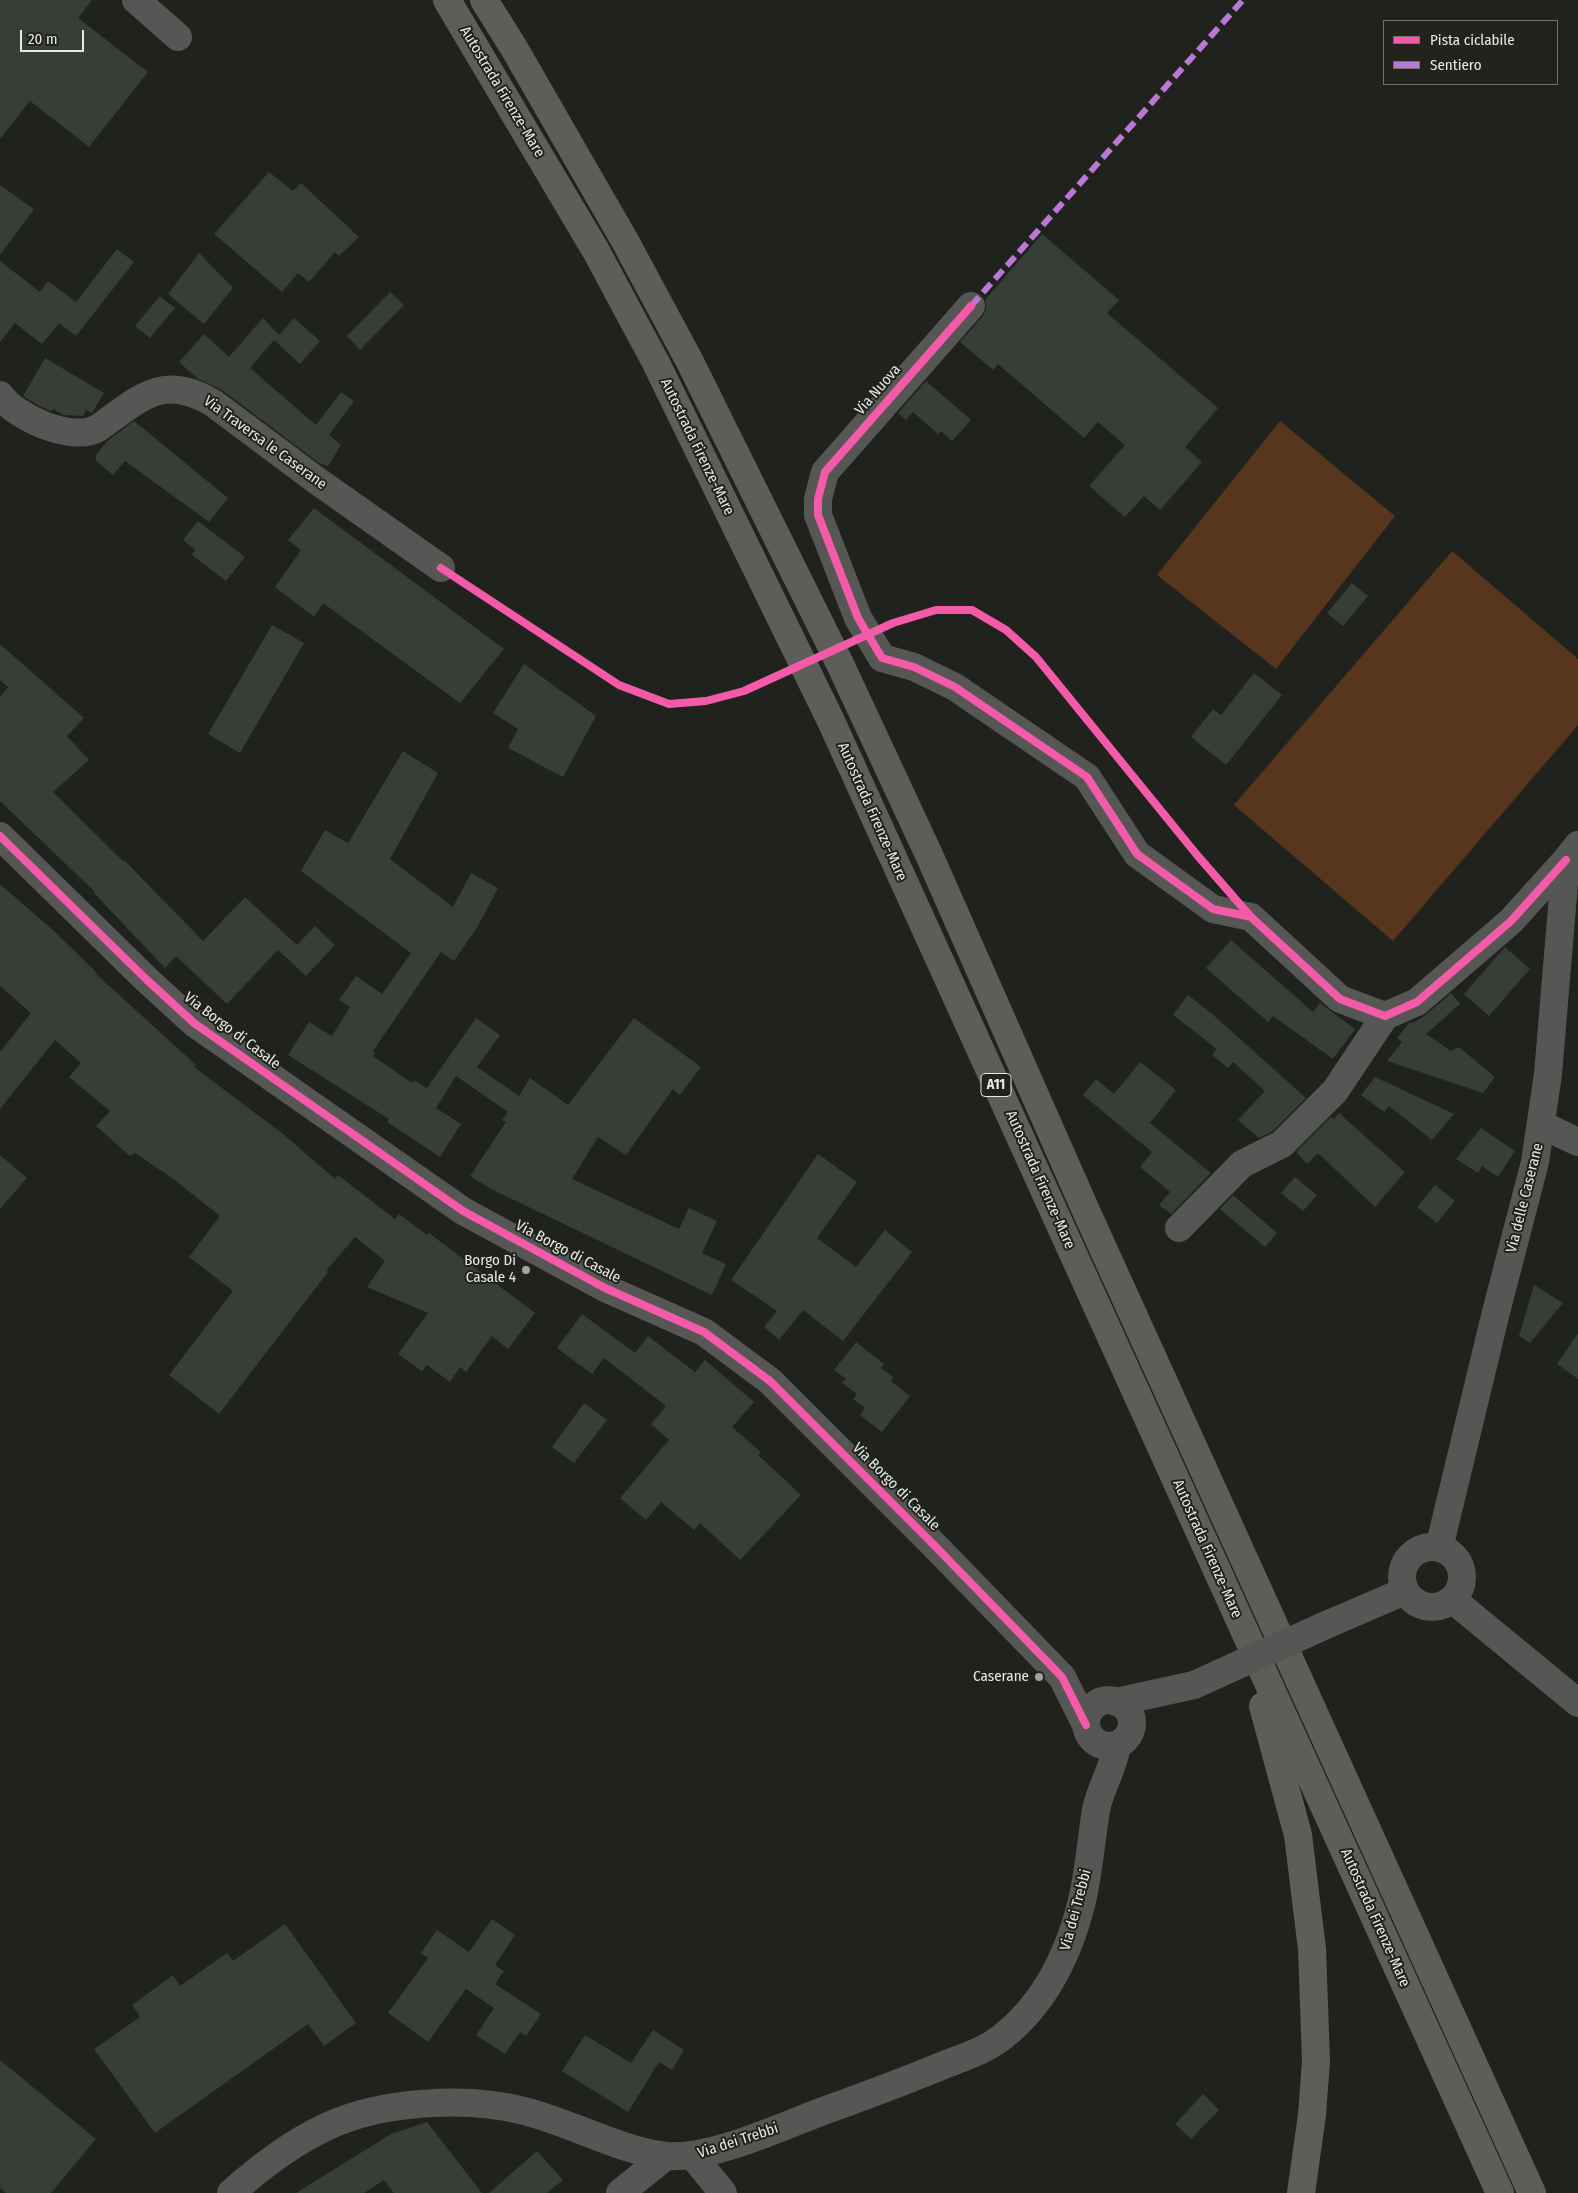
<!DOCTYPE html>
<style>
body{margin:0}
#map{position:relative;width:1578px;height:2193px;overflow:hidden;background:#20221d;font-family:"Fira Sans Condensed",sans-serif}
canvas{display:block}
.legend{position:absolute;left:1383px;top:20px;width:175px;height:65px;box-sizing:border-box;background:#21231c;border:1px solid #71726c;margin:0;padding:6px 9px;list-style:none;font-size:15px;color:#e8e9e5}
.legend li{display:flex;align-items:center;gap:10px;height:25px}
.legend b{width:25px;border:1px solid #71726c}
.scale{position:absolute;left:20px;top:30px;width:64px;height:22px;box-sizing:border-box;border:2px solid #e8e9e5;border-top:0;padding-left:6px;font-size:15px;line-height:18px;white-space:nowrap;color:#e8e9e5;-webkit-text-stroke:4px #21231c;paint-order:stroke}
</style>
<div id="map">
<canvas width="1578" height="2193"></canvas>
<ul class="legend">
<li><b style="height:6px;background:#f35aa7"></b>Pista ciclabile</li>
<li><b style="height:6px;background:#ba77d6"></b>Sentiero</li>
</ul>
<div class="scale">20 m</div>
</div>
<script>
const context = document.querySelector('canvas').getContext('2d');
context.lineJoin = 'round';
function fill(path, color) {
  context.fillStyle = color;
  context.fill(path, 'evenodd');
}
function strokePath(path, color, width, dash) {
  context.strokeStyle = color;
  context.lineWidth = width;
  context.lineCap = dash ? 'butt' : 'round';
  context.setLineDash(dash || []);
  context.stroke(path);
}
function write(font, color, halo, rows, align = 'center') {
  context.font = font + ' "Fira Sans Condensed",sans-serif';
  context.lineWidth = 4;
  context.setLineDash([]);
  context.textBaseline = 'middle';
  context.strokeStyle = halo;
  context.fillStyle = color;
  for (const [text, x, y, turn = 0] of rows) {
    context.save();
    context.translate(x, y);
    context.rotate((+turn || 0) * Math.PI / 180);
    context.textAlign = isNaN(turn) ? turn : align;
    if (halo) context.strokeText(text, 0, 0);
    context.fillText(text, 0, 0);
    context.restore();
  }
}
const green = new Path2D(`
 M1280,421L1395,516L1276,669L1157,575Z
 M1452,551L1578,659V725L1393,941L1234,805Z`);
const building = new Path2D(`
 M0,0H92L78,18L148,72L89,147L30,101L0,139Z
 M269,172L293,191L301,183L359,237L339,256L335,252L309,282L298,273L282,292L214,234Z
 M0,185L34,209L0,255Z
 M1042,234L1119,300L1107,313L1218,408L1185,447L1202,462L1160,510L1144,496L1125,517L1089,486L1125,445L1098,422L1084,438L998,364L993,370L960,342L983,316L986,309L985,300Z
 M117,249L134,262L76,336L59,323L42,344L15,323L0,342V261L40,292L48,281L76,302Z
 M199,253L233,288L204,324L168,294Z
 M390,292L404,305L360,350L347,336Z
 M160,296L175,308L150,338L135,326Z
 M263,318L279,335L294,318L320,341L300,364L274,340L250,368L316,425L341,392L354,401L329,435L341,445L328,466L319,463L222,390L198,379L179,362L204,334L229,357Z
 M45,358L104,393L92,413L86,410L83,416L64,415L53,409L51,411L39,406L23,396Z
 M926,381L971,420L952,441L941,431L938,434L913,412L906,420L898,413Z
 M134,421L228,498L209,522L125,461L113,475L96,461V455L107,441Z
 M314,508L504,649L460,703L323,603L314,617L275,587L301,550L288,540Z
 M198,521L245,557L226,581L192,555L195,550L183,540Z
 M1352,583L1368,596L1343,626L1327,613Z
 M272,625L304,643L240,753L208,734Z
 M0,644L84,718L67,736L89,760L53,792L124,862L125,861L203,941L245,897L297,945L315,926L335,945L306,976L278,950L227,1004L176,956L165,968L94,893L95,892L0,801V697L8,687L0,680Z
 M524,664L596,716L563,777L508,748L518,729L493,713Z
 M1254,673L1282,695L1226,765L1191,737L1213,709L1221,715Z
 M403,751L438,773L390,859L453,907L471,873L498,888L478,926L454,961L441,952L373,1051L375,1052L373,1056L412,1083L414,1080L427,1088L476,1018L500,1035L477,1067L519,1096L530,1078L568,1105L634,1018L701,1067L680,1095L673,1089L626,1155L598,1137L572,1179L679,1229L689,1208L717,1221L702,1253L726,1264L712,1295L491,1189L470,1176L506,1122L502,1120L508,1112L456,1076L436,1108L461,1124L440,1157L387,1122L389,1119L288,1055L309,1022L332,1036L350,1007L339,1000L356,976L382,994L411,953L301,871L325,830L348,843Z
 M0,884L54,931L96,972L95,973L196,1065L194,1067L283,1134L335,1179L338,1175L395,1219L399,1214L427,1235L429,1233L535,1313L508,1349L492,1336L466,1372L460,1367L450,1382L427,1365L422,1371L398,1354L428,1313L367,1287L385,1261L355,1237L326,1271L328,1272L219,1414L169,1375L233,1291L189,1257L220,1216L172,1178L135,1153L130,1156L96,1126L110,1111L69,1077L81,1063L55,1040L0,1109V1052L31,1013L0,986Z
 M1231,940L1313,1012L1320,1003L1355,1029L1333,1059L1273,1016L1268,1022L1206,968Z
 M1505,947L1530,969L1489,1016L1464,994Z
 M1451,993L1460,1004L1426,1034L1451,1051L1459,1047L1495,1077L1483,1093L1387,1061L1402,1042L1397,1038L1409,1023H1413L1427,1014Z
 M1188,995L1211,1013L1306,1098L1273,1131L1259,1138L1238,1120L1265,1091L1233,1062L1228,1068L1212,1055L1217,1049L1173,1015Z
 M1140,1062L1176,1090L1150,1123L1211,1173L1171,1214L1159,1205L1170,1192L1140,1167L1152,1152L1083,1095L1096,1079L1114,1094Z
 M1375,1077L1454,1114L1432,1140L1389,1106L1384,1112L1361,1095Z
 M1339,1113L1405,1172L1375,1207L1318,1153L1307,1164L1296,1152L1331,1117L1334,1119Z
 M1481,1128L1515,1151L1498,1177L1482,1166L1478,1173L1456,1159Z
 M818,1154L857,1182L817,1238L856,1267L885,1230L912,1252L843,1341L803,1310L779,1340L764,1327L777,1311L731,1280Z
 M0,1155L27,1178L0,1209Z
 M1295,1177L1317,1195L1303,1211L1281,1193Z
 M1435,1185L1455,1201L1437,1223L1417,1207Z
 M1233,1195L1277,1233L1265,1247L1220,1209Z
 M1534,1285L1563,1303L1530,1343L1519,1336Z
 M582,1314L635,1353L648,1336L695,1372L705,1360L754,1402L732,1427L761,1452L758,1455L801,1495L740,1560L700,1523L694,1530L661,1502L646,1520L620,1498L669,1440L651,1424L666,1406L604,1358L592,1374L557,1348Z
 M1578,1333V1379L1557,1364Z
 M856,1342L884,1364L881,1368L893,1377L891,1381L910,1396L882,1432L860,1415L865,1408L853,1399L857,1394L842,1383L846,1379L834,1370Z
 M584,1403L607,1420L574,1463L552,1447Z
 M492,1919L515,1935L495,1965L504,1971L495,1984L541,2014L526,2036L520,2032L505,2054L476,2035L494,2008L466,1989L428,2042L388,2013L428,1958L421,1953L437,1930L469,1952Z
 M285,1924L356,2023L324,2046L308,2024L155,2133L94,2049L140,2017L132,2005L173,1975L180,1986L227,1953L233,1961Z
 M653,2030L684,2050L672,2070L659,2062L628,2112L562,2071L585,2035L631,2063Z
 M0,2060L96,2139L51,2193H6L0,2188Z
 M1203,2094L1219,2110L1191,2139L1175,2124Z
 M427,2122L482,2193H394L384,2180L364,2193H296L391,2134Z
 M537,2151L563,2180L547,2193H489Z`);
const minor = new Path2D(`
 M136,0L178,37
 M971,306L825,472L818,499V515L858,618L882,658L914,667L955,687L1087,777L1137,854L1213,909L1251,917L1340,999L1385,1016L1417,1002L1511,921L1566,860
 M0,395C16,418 73,443 98,428C141,398 162,373 213,403L316,480L441,568
 M0,836L147,980L194,1023L463,1211L605,1288L704,1332L770,1381L933,1544L1062,1677L1086,1725
 M1542,1125L1578,1142
 M1179,1228L1242,1164L1282,1144L1335,1091L1385,1016
 M1402 1577a30 30 0 1 1 60 0a30 30 0 1 1-60 0Z
 M1439,1548L1496,1312L1535,1162L1548,1074L1566,860L1578,845
 M1453,1600L1578,1703
 M1326,1625L1405,1591
 M1086 1723a23 23 0 1 1 46 0a23 23 0 1 1-46 0Z
 M1116,1702L1194,1685
 M693,2156L723,2193
 M231,2193C259,2168 292,2143 326,2127C380,2101 466,2096 524,2111C569,2122 621,2151 666,2156C712,2160 782,2126 826,2110C865,2096 905,2081 944,2065C964,2057 984,2051 1001,2038C1045,2004 1069,1954 1082,1901C1089,1871 1091,1841 1096,1810C1100,1788 1114,1768 1117,1745
 M620,2193L666,2156`);
const highway = new Path2D(`
 M447,0L596,251L656,363L831,721L1500,2193
 M484,0L514,48L625,241L689,360L841,666L930,857L1087,1213L1532,2193
 M1263,1706L1298,1835L1312,1949L1316,2061L1312,2115L1301,2193`);
const minorBridge = new Path2D(`
 M1194,1685L1326,1625`);
const quiet = new Path2D(`
 M971,306L1243,0`);
const cycleway = new Path2D(`
 M971,306L825,472L818,499V515L858,618L882,658L914,667L955,687L1087,777L1137,854L1213,909L1251,917
 M441,568L619,685L669,704L706,701L744,691L893,623L936,610H972L1006,630L1036,657L1197,855L1251,917L1340,999L1385,1016L1417,1002L1511,921L1566,860
 M0,836L147,980L194,1023L463,1211L605,1288L704,1332L770,1381L933,1544L1062,1677L1086,1725`);
const markers = [
 [526,1270,5,"#a2a39f"],
 [1039,1677,5,"#a2a39f"]
];
const shields = [
 [996,1085,30]
];
const shieldNames = [
 ["A11",996,1085]
];
const streetNames = [
 ["Autostrada Firenze-Mare",502,92,59],
 ["Via Nuova",878,390,-49],
 ["Via Traversa le Caserane",265,443,36],
 ["Autostrada Firenze-Mare",697,447,64],
 ["Autostrada Firenze-Mare",872,812,66],
 ["Via Borgo di Casale",232,1031,37],
 ["Autostrada Firenze-Mare",1040,1180,66],
 ["Via delle Caserane",1525,1198,-76],
 ["Via Borgo di Casale",568,1252,28],
 ["Via Borgo di Casale",896,1487,45],
 ["Autostrada Firenze-Mare",1207,1549,66],
 ["Via dei Trebbi",1076,1910,-75],
 ["Autostrada Firenze-Mare",1375,1918,66],
 ["Via dei Trebbi",738,2141,-18]
];
const poiNames = [
 ["Borgo Di",516,1261],
 ["Casale 4",516,1278],
 ["Caserane",1029,1677]
];
fill(green, '#58351d');
fill(building, '#363e37');
strokePath(minor, '#565755', 28);
strokePath(highway, '#5c5e5a', 28);
strokePath(minorBridge, '#565755', 28);
strokePath(quiet, '#ba77d6', 6, [12, 6]);
strokePath(cycleway, '#f35aa7', 8);
for (const [x, y, r, color] of markers) {
  const dot = new Path2D();
  dot.arc(x, y, r, 0, 2 * Math.PI);
  context.fillStyle = color;
  context.fill(dot);
  strokePath(dot, '#21231c', 2);
}
for (const [x, y, w] of shields) {
  const box = new Path2D();
  box.roundRect(x - w / 2, y - 11.5, w, 23, 4);
  context.fillStyle = '#21231c';
  context.fill(box);
  strokePath(box, '#e8e9e5', 1);
}
write('bold 14px', '#e8e9e5', null, shieldNames);
write('15px', '#e8e9e5', '#21231c', streetNames);
write('15px', '#e8e9e5', '#21231c', poiNames, 'right');
</script>
